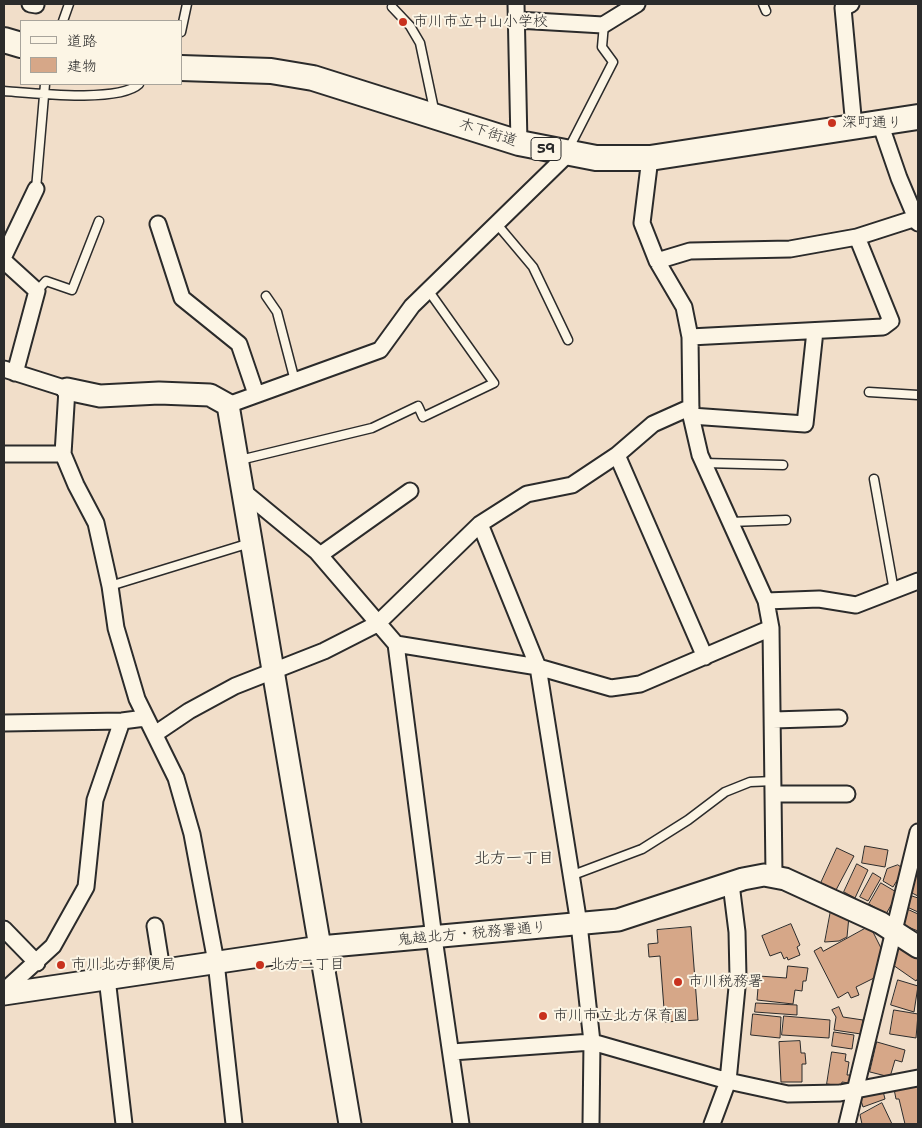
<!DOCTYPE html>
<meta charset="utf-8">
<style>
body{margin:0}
#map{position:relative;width:922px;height:1128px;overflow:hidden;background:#f1dec9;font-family:"Shantell Sans","Klee One",sans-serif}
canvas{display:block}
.frame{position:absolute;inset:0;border:5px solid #2b2b2b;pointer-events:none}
.legend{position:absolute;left:20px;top:20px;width:162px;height:65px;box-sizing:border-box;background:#fcf5e5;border:1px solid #a8a49b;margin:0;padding:6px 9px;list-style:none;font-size:15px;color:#2b2b2b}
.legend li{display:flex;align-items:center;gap:10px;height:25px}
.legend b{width:25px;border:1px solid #a8a49b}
</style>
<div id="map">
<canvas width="922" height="1128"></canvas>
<div class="frame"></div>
<ul class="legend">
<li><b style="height:6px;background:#fcf5e5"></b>道路</li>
<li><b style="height:14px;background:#d6a788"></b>建物</li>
</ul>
</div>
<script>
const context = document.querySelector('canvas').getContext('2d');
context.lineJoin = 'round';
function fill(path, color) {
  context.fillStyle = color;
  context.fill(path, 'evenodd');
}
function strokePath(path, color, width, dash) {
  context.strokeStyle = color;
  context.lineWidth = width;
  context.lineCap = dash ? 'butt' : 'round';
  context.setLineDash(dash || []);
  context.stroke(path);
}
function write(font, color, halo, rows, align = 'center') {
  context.font = font + ' "Shantell Sans","Klee One",sans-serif';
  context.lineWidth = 4;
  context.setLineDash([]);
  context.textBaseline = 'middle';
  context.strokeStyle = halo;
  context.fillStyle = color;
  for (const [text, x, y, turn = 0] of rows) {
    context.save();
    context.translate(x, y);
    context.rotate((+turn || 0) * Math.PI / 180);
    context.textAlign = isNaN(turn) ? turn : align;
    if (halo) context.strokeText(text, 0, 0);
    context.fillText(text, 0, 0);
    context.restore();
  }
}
const building = new Path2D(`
 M865,846L888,850L885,867L862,863Z
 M837,848L854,856L836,890L821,883Z
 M918,862V896L910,892Z
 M857,864L868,870L855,898L844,892Z
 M898,865L904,869L893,887L883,881L887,869Z
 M873,873L881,878L868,901L860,897Z
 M881,883L898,893L886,914L869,904Z
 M912,896L918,898V912L907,907Z
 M907,909L918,914V936L916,935L918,931L903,925L905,920L903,919Z
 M831,910L849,916L847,937L839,941L825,942Z
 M791,924L800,945L797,947L800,955L788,960L787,957L784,959L781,952L770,956L762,936Z
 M870,926L883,952L874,978L856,987L859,995L851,998L848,992L838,998L814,951L821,947L823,951Z
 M691,927L698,1020L665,1022L660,956L649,957L648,944L658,943L657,930Z
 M900,946L918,959V978L916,981L893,965L895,953Z
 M788,966L808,968L806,981H803L802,991L795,990L793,1004L757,1000L759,976L786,978Z
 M898,980L918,986L914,1012L891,1005Z
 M756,1003L797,1005V1015L755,1012Z
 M839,1007L843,1017L863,1020L861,1034L834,1030L836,1017L832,1010Z
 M894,1010L918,1014L916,1038L890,1034Z
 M753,1014L781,1017L780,1038L751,1035Z
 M784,1016L830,1020L829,1038L782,1035Z
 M834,1032L854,1035L852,1049L832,1046Z
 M800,1041L801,1053H805L806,1064H802V1082H781L779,1042Z
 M877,1042L905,1050L902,1062L895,1060L890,1077L870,1072Z
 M832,1052L846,1054L845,1061L849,1062L847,1075H851L849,1083L842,1082L841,1086L827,1084Z
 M918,1084V1124H905L899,1099H896L894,1089Z
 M883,1091L885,1099L863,1107L860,1097Z
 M882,1103L892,1124H862L860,1115Z`);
const lane = new Path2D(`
 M763,4L766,11
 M392,7L410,26L420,43L435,114
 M63,21L69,4
 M181,32L187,4
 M4,91C32,93 119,103 139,84
 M568,150L613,62L602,47L604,24
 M36,189L45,84
 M496,223L533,267L568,340
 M37,291L46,281L72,290L99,221
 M266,296L277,312L295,381
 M869,392L918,395
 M240,460L372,428L418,406L423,417L494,383L428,290
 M704,463L783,465
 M874,479L894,591
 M730,522L786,520
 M110,586L250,543
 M573,875L642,849L688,820L725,792L750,782L774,781`);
const street = new Path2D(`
 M30,4L36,5
 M516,4L519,143
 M851,4L843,8L854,127
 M517,20L603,25L637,4
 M880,123L899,178L918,223
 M650,158L642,223L657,261L684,307L690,337L691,416L700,455L766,601L771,628L774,875
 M158,224L182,298L239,344L256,394
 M4,256L36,189
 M4,261L37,291L15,373
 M657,261L690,251L790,249L857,237L916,218
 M690,337L883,327L891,321L857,237
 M4,369L67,389L63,454L76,485L96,523L110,586L116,628L137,699L176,778L192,834L216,962L234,1124
 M228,405L380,350L412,306L568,154
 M691,416L805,424L815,331
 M4,454H63
 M617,455L705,657
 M243,491L317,552L396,644L538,667L611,688L640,684L771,628
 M480,524L538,667L579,924L592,1042L591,1124
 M320,555L410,491
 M766,601L819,599L856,605L918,581
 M396,644L434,938L461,1124
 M773,720L839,718
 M4,723L122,721L145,718
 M155,734L189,711L235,686L324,651L377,624L480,524L527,494L572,485L617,455L653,424L691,407
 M774,794H847
 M155,926L162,970
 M4,929L37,963
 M107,978L124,1124
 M4,991L53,946L86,887L95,800L122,721
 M452,1052L592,1042L728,1081L788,1094L840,1093L918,1078
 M712,1124L728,1081L738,977L737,932L731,884
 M847,1124L918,832`);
const secondary = new Path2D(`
 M67,389L100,396L159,393L210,395L228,405L350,1124
 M4,994L320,947L618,920L743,879L764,875L785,879L881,923L918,947`);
const primary = new Path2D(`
 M4,40L21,45
 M181,68L271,71L313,78L519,143L596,158H650L918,117`);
const markers = [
 [403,22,5,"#c8321e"],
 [832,123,5,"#c8321e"],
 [61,965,5,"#c8321e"],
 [260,965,5,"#c8321e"],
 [678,982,5,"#c8321e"],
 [543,1016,5,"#c8321e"]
];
const shields = [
 [546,149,30]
];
const shieldNames = [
 ["59",546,149]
];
const poiNames = [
 ["市川市立中山小学校",413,22],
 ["深町通り",842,123],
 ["市川北方郵便局",71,965],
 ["北方二丁目",270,965],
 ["市川税務署",688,982],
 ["市川市立北方保育園",553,1016]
];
const streetNames = [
 ["木下街道",488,133,18],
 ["鬼越北方・税務署通り",472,934,-5]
];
const neighbourhoodNames = [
 ["北方一丁目",514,859]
];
fill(building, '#d6a788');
strokePath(building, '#2b2b2b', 1);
strokePath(lane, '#2b2b2b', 11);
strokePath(street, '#2b2b2b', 19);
strokePath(secondary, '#2b2b2b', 25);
strokePath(primary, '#2b2b2b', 28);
strokePath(lane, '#fcf5e5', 8);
strokePath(street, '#fcf5e5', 15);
strokePath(secondary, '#fcf5e5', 21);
strokePath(primary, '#fcf5e5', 24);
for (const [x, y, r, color] of markers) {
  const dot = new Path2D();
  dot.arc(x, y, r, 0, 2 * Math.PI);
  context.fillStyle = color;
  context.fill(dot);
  strokePath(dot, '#fcf5e5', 2);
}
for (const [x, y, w] of shields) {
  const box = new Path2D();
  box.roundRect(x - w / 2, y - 11.5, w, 23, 4);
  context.fillStyle = '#fcf5e5';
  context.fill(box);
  strokePath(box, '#2b2b2b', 1);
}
write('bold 14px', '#2b2b2b', null, shieldNames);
write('15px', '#2b2b2b', '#fcf5e5', poiNames, 'left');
write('15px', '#2b2b2b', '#fcf5e5', streetNames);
write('16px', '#2b2b2b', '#fcf5e5', neighbourhoodNames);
</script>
